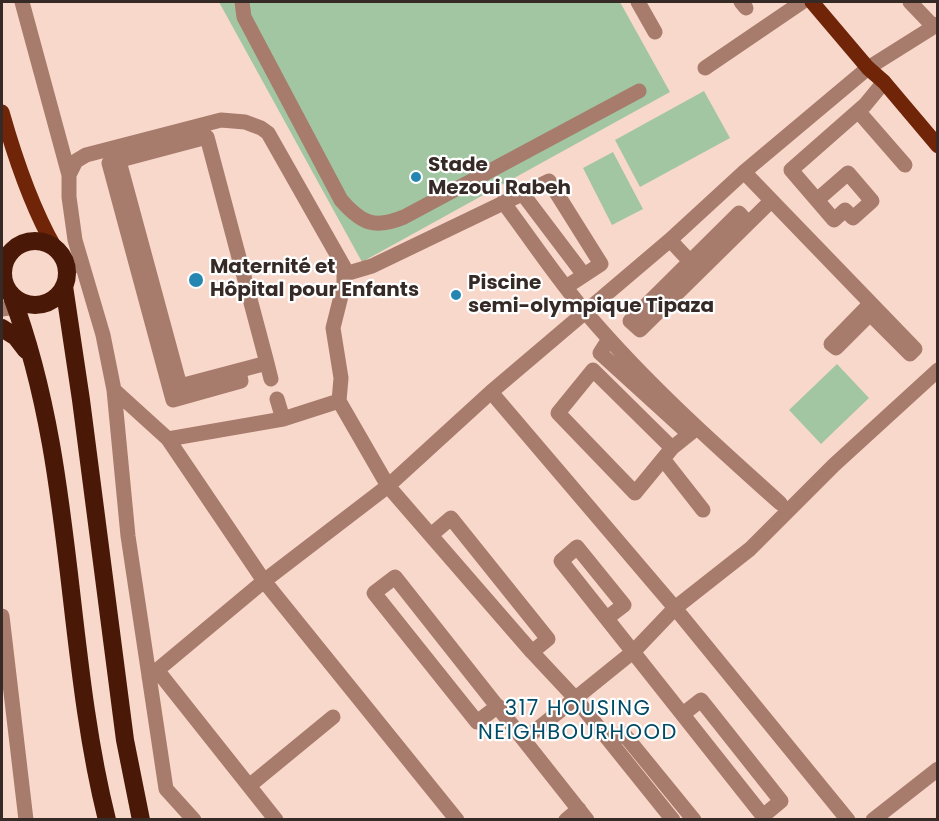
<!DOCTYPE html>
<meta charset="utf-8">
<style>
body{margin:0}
#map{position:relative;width:939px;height:821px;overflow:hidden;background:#f9d8cc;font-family:Poppins,sans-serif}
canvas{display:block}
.frame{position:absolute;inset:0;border:3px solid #362a26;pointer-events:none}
</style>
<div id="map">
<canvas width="939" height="821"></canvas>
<div class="frame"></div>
</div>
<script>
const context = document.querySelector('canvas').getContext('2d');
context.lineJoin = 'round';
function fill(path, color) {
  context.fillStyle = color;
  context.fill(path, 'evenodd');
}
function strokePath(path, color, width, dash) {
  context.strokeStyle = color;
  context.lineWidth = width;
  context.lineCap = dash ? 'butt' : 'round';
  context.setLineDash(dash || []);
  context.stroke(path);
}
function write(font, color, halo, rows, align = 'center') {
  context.font = font + ' Poppins,sans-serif';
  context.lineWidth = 4.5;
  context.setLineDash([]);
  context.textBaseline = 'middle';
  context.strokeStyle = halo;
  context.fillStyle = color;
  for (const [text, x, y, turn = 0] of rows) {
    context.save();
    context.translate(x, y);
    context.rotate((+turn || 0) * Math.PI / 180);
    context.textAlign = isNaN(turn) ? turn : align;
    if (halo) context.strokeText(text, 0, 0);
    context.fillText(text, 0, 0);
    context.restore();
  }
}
const green = new Path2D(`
 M219,2H620L670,92L362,262Z
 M704,91L730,138L640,187L615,140Z
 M613,152L643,209L612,225L583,168Z
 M837,364L869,398L821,444L789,410Z`);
const minor = new Path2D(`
 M22,2L69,175V197L75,240L103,335L114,390L168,439L264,581L388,486L491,392L670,240L744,172L868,68L938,24
 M242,2L244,17L341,200C362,224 375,229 404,217L639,91
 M638,2L655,32
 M741,2L746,8
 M910,2L934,27
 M705,68L802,2
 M858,111L905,165
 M119,161L180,386L267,363L207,137L109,163L173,400L241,381L239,371
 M744,172L915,349L910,354L870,314L836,348L831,344L870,304
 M69,175L76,161L86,155L221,120L245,122L261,128L268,133L344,267V284L333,328L341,378L339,401
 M522,193L584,275
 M817,200L848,173L872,201L853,218L845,210L834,220L791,170L865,105L884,82
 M503,202C531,239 557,279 588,315C646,383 713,443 780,503
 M748,223L739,213L630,321L640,330L771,201
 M670,240L697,269
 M2,255L10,253
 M66,266L82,265
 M345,274L372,266L549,181L601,264L566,287
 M2,309L29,305
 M609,339L600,353L689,434
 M267,363L271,379
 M114,390L128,536L166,789L194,820
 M491,392L675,608L848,820
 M277,399L283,419
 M168,439L283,419L339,401L388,486L532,652L575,698L673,820
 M672,448L593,370L558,413L635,493L672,448L697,428
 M663,459L703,510
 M431,535L451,518L548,639L532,652
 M2,616L26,820
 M607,618L624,605L577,547L561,561L763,816L781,801L701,700L683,714
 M157,670L276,820
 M149,677L264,581L457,820
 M498,706L477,722L374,593L395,577L587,820
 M525,739L634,651L675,608L750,549L834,465L938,370
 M611,743L623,733L694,820
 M249,786L333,717
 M566,820L579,809
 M873,820L938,769`);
const major = new Path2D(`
 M812,2L868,68L884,82L938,146
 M2,112C15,158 31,206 55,248
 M2,269L3,275`);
const highway = new Path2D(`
 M3 273a32 32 0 1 1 64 0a32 32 0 1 1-64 0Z
 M64,286L81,400L125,740L141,820
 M11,294C75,462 64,648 107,820
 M2,328L16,337L26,350`);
const markers = [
 [416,177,6,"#2587b1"],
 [196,280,8,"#2587b1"],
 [456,295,6,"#2587b1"]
];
const poiNames = [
 ["Stade",428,166],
 ["Mezoui Rabeh",428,189],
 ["Maternité et",210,268],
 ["Hôpital pour Enfants",210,291],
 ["Piscine",468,284],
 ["semi-olympique Tipaza",468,307]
];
const neighbourhoodNames = [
 ["317 HOUSING",578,710],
 ["NEIGHBOURHOOD",578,734]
];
fill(green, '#a2c6a2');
strokePath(minor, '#a87c6d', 15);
strokePath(major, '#702508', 15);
strokePath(highway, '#491806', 18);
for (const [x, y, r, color] of markers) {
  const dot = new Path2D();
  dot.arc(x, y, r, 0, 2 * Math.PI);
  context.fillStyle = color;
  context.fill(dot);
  strokePath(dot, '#fff', 2);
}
write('bold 20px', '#362a26', '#fff', poiNames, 'left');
context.letterSpacing = '1.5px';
write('21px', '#004b67', '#fff', neighbourhoodNames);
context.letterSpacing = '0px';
</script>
